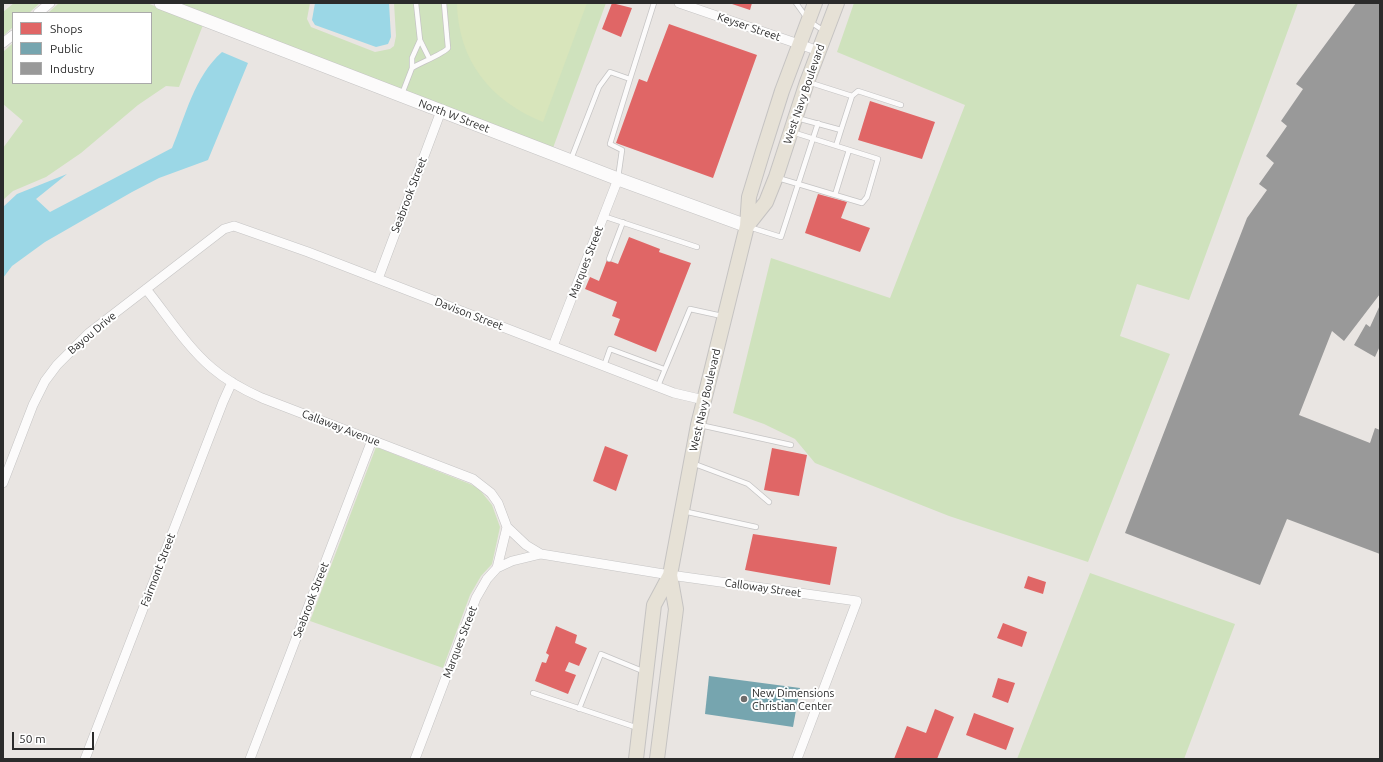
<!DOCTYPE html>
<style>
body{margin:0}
#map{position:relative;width:1383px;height:762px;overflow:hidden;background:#e9e5e2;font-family:Ubuntu,sans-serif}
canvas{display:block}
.frame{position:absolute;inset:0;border:4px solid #2b2b2b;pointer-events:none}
.legend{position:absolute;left:12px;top:12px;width:140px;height:72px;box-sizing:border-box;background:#fff;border:1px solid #aaa;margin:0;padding:5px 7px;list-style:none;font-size:12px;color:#2b2b2b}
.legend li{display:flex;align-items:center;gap:8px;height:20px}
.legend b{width:20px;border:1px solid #aaa}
.scale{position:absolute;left:12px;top:732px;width:82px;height:18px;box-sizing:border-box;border:2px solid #2b2b2b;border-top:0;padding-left:5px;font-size:12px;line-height:14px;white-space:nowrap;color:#2b2b2b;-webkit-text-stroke:3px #fff;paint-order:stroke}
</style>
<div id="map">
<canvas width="1383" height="762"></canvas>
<div class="frame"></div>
<ul class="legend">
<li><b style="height:11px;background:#e06666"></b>Shops</li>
<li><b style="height:11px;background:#76a5af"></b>Public</li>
<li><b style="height:11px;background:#999"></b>Industry</li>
</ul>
<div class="scale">50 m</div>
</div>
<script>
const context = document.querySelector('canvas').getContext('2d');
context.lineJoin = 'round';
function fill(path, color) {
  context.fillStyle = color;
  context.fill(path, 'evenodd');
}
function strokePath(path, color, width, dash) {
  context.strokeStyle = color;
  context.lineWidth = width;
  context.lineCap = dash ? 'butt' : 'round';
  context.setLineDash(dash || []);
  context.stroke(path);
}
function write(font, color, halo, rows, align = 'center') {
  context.font = font + ' Ubuntu,sans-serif';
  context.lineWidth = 4;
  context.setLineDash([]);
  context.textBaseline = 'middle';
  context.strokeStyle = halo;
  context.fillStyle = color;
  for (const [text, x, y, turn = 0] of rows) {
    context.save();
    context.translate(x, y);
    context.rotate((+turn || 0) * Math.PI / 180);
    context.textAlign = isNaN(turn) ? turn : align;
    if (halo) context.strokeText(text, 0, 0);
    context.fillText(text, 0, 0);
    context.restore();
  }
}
const green = new Path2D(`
 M14,3H40L29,13H13V27L3,36V12Z
 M59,3H147L203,25L179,87L166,86L138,105L81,153L46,177L13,191L3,200V148L23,121L3,104V52L13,43V83H151V13H48Z
 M175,3H310L307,19L311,27L375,52L390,49L394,46L396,36L394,3H606L553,148Z
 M854,3H1298L1189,300L1137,284L1120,336L1170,354L1088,562L949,516L815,463L795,439L764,424L733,413L771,258L890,298L965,105L837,52Z
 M376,447L470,484L479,489L492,505L500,527L492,564L481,576L470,595L443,668L310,621Z
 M1090,573L1235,624L1184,759H1017Z`);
const pitch = new Path2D(`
 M457,3H587L543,122C490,101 458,60 457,3Z`);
const water = new Path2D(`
 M315,3H389L391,37L388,44L376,47L315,25L312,20Z
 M222,52L248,63L208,160L159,178L132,192L45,242L12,266L3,278V207L17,194L67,174L36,199L50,212L172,148C186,115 194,77 222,52Z`);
const shops = new Path2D(`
 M612,3L632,8L621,37L602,29Z
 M729,3H752L750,10Z
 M669,24L757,55L713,178L616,143L639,79L647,82Z
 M870,101L935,122L922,159L858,140Z
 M818,194L847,202L841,218L870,228L860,252L805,233Z
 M629,237L660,249L659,252L691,263L656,352L614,335L620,319L612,316L617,302L585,289L590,277L599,281L607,260L618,264Z
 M605,446L628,455L616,491L593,481Z
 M772,448L807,455L799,496L764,490Z
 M753,534L837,547L830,585L745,570Z
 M1028,576L1046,582L1043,594L1024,588Z
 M1003,623L1027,632L1022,647L997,638Z
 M556,626L577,635L575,643L587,648L579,666L569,662L565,671L576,675L568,694L535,681L542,662L546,663L549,655L546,653Z
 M998,678L1015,683L1008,703L992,697Z
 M935,709L954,717L937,759H894L907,726L926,733Z
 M974,713L1014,728L1006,750L966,735Z`);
const public = new Path2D(`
 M709,676L800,688L793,727L705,714Z`);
const industry = new Path2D(`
 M1356,3H1380V294L1344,341L1332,331L1299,415L1370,443L1375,428L1380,430V554L1287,519L1260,585L1125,533L1247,218L1267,190L1259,184L1274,163L1266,156L1287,126L1281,121L1303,89L1296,84Z
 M1380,305V346L1375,357L1354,345L1366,324L1370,327Z`);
const service = new Path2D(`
 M796,3L809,21L824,31
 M420,40L429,58
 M412,68C420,63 445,53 448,48L444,3
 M630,79L654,3
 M402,94L412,68V58L420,40L416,3
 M852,96L858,91L901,105
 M797,118L841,130L852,96L808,82
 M836,146L841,130
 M571,159L599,87L610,72L630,79L610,144L622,150L618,178
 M778,178L862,203L867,197L878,159L792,132
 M835,195L849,150
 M603,216L697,247
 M749,227L781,237L818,123
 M609,259L623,222
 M604,366L610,349L664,369
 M658,386L690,309L722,316
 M700,425L791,445
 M692,463L748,484L769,502
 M683,511L756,527
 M533,693L638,728
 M579,709L601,654L645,672`);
const minor = new Path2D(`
 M679,3L819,51
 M38,13L50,3
 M3,43L13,35
 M378,279L441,111
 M146,289C167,315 187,347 212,368C227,381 244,390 262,398L473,479L491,493L498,503L507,527L526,545L541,554L670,575L857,601L797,759
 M553,346L618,179
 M3,483L33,405L45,381L57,365L89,333L224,229L234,226L308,252L674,393L704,400
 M497,568L512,561L541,554
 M85,759L223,402L232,382
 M250,759L372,440
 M415,759L476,598L487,579L497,568L507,527`);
const secondary = new Path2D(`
 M161,3L618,179L747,226`);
const primary = new Path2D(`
 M747,226L766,202L776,177L807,82L837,3
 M636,759L654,605L670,575L698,425L747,226L749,197L763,151L782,91L815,3
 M657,759L676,609L670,575`);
const markers = [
 [744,699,4,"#6e6c6b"]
];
const streetNames = [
 ["Keyser Street",749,27,19],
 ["West Navy Boulevard",804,94,-71],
 ["North W Street",454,116,21],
 ["Seabrook Street",409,195,-69],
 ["Marques Street",586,262,-69],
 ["Davison Street",469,314,21],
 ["Bayou Drive",92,333,-40],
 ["West Navy Boulevard",705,400,-77],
 ["Callaway Avenue",341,428,21],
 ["Fairmont Street",158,570,-69],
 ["Calloway Street",763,588,8],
 ["Seabrook Street",311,600,-69],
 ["Marques Street",460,642,-69]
];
const poiNames = [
 ["New Dimensions",752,693],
 ["Christian Center",752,706]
];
fill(green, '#cfe2bd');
fill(pitch, '#d8e5bb');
fill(water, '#9bd7e6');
fill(shops, '#e06666');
fill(public, '#76a5af');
fill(industry, '#999');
strokePath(service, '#c5c4c4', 6);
strokePath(minor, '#c5c4c4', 10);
strokePath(secondary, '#c5c4c4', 14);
strokePath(primary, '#c5c3c2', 16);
strokePath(service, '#fcfbfb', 4.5);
strokePath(minor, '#fcfbfb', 9);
strokePath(secondary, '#fcfbfb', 13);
strokePath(primary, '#e6e1d6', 14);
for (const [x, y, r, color] of markers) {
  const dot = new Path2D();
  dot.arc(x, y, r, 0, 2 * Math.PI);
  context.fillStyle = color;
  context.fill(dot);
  strokePath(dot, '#fff', 1.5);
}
write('11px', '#2b2b2b', '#fff', streetNames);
write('11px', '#2b2b2b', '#fff', poiNames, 'left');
</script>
